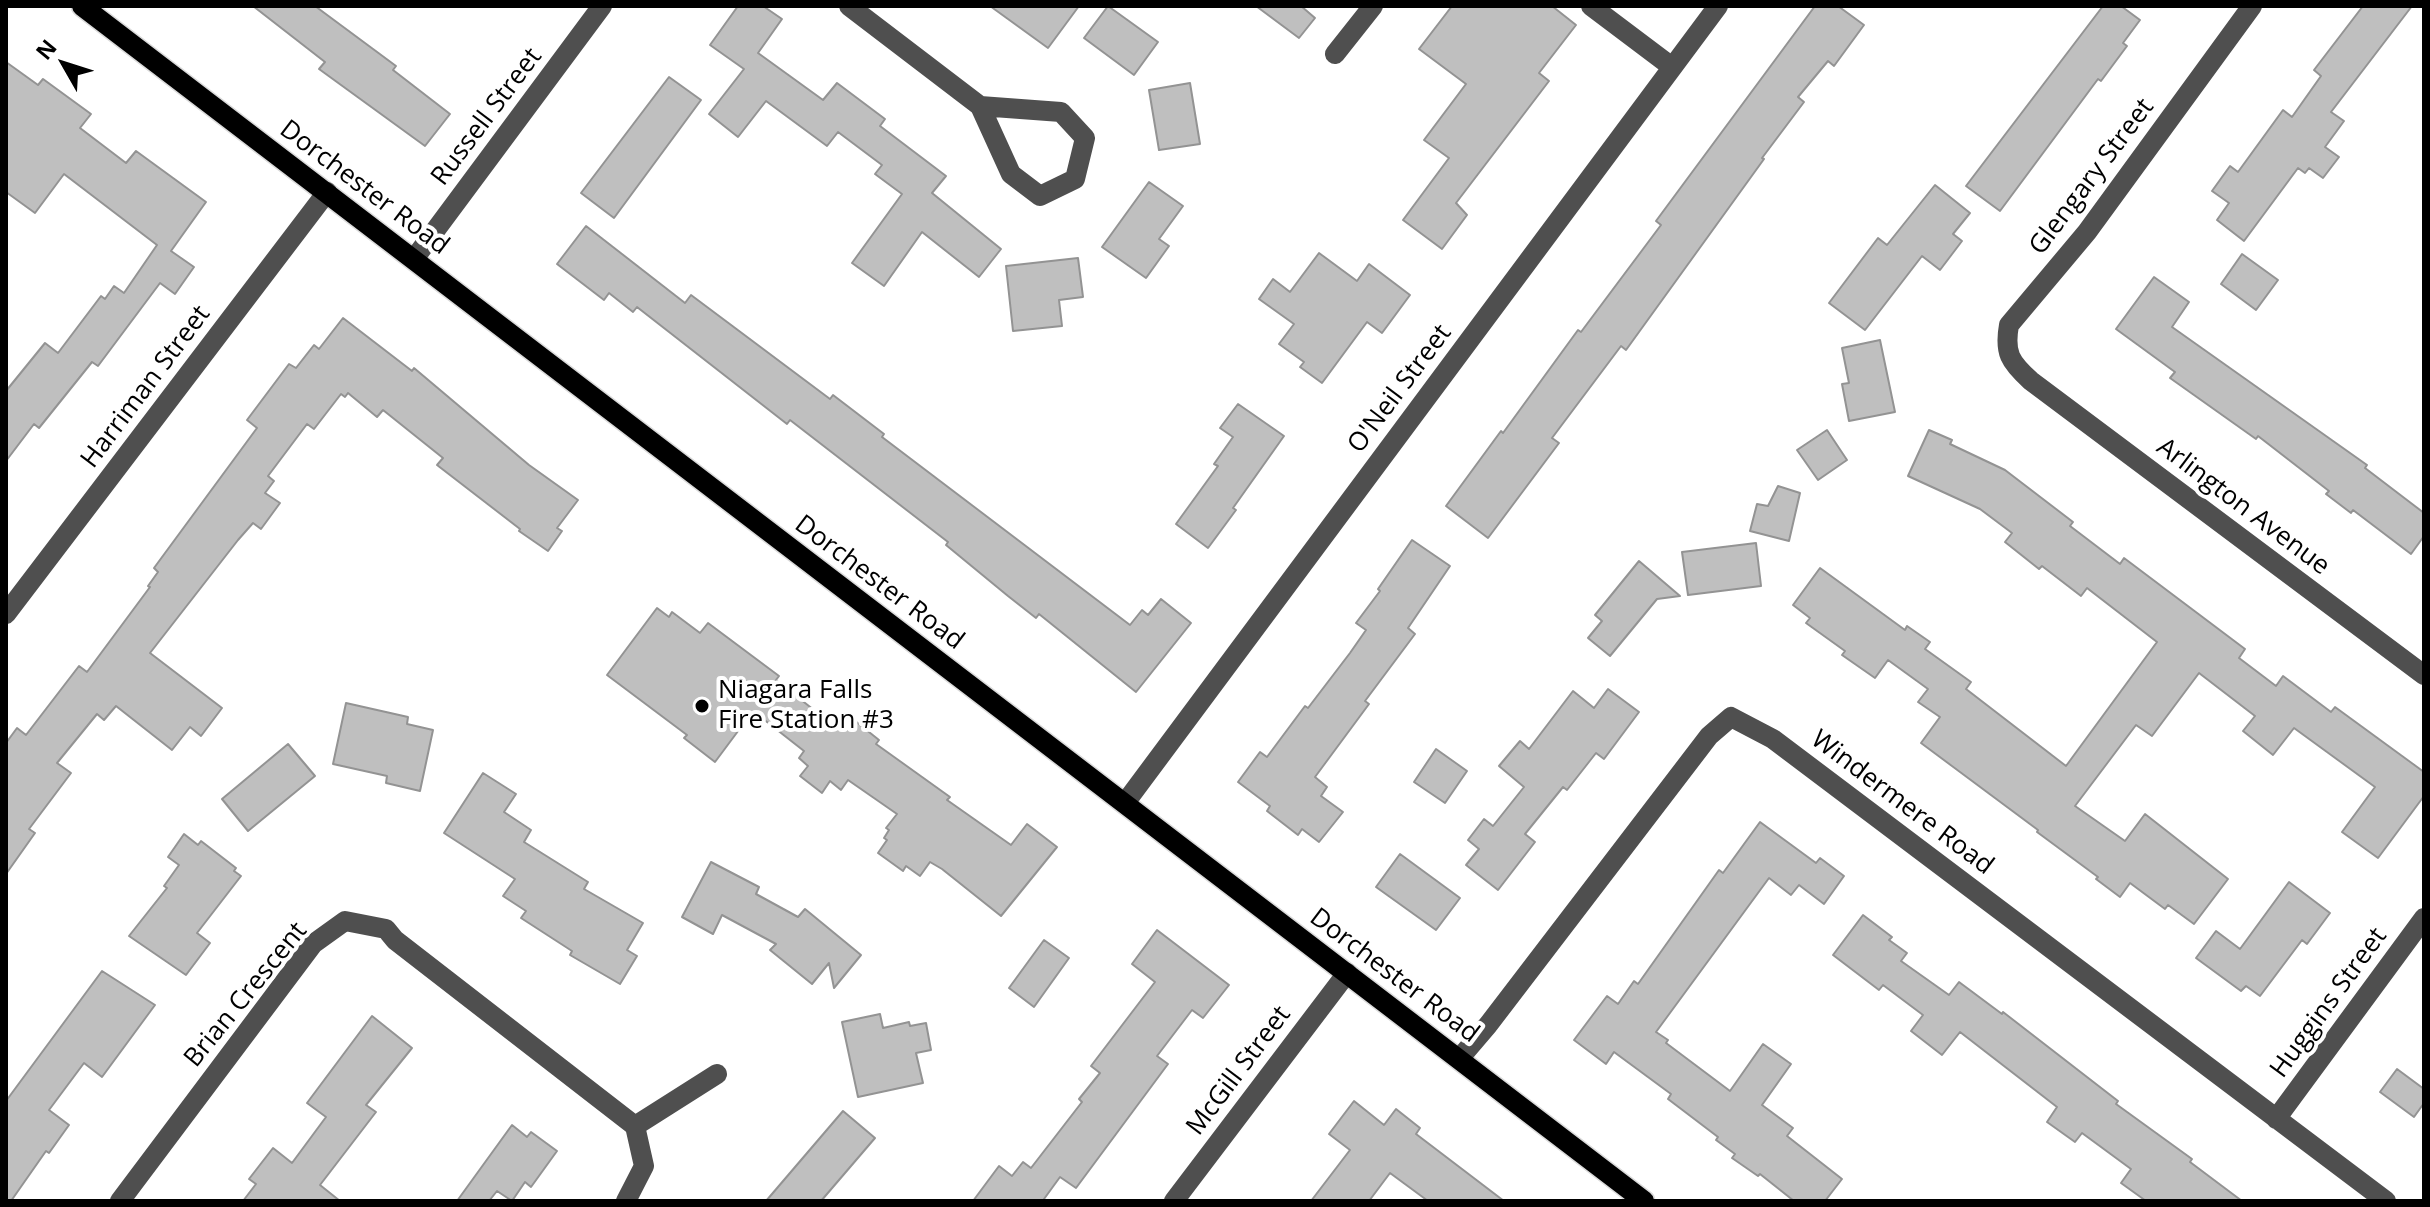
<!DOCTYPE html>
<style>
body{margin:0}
#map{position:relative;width:2430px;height:1207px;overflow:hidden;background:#fff;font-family:"Open Sans",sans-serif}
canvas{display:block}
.frame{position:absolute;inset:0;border:8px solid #000;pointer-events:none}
.north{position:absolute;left:24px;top:24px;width:80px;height:80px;-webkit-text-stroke:6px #fff;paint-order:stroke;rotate:309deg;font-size:22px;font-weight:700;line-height:32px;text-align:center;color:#000}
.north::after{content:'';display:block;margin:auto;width:28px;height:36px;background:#000;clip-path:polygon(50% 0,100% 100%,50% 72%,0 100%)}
</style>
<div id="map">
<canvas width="2430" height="1207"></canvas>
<div class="frame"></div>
<div class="north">N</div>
</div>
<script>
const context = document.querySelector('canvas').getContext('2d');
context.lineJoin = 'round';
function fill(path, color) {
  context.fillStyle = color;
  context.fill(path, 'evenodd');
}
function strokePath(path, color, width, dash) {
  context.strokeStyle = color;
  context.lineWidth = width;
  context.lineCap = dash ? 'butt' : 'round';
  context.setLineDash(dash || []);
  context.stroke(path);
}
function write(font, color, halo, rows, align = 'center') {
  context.font = font + ' "Open Sans",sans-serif';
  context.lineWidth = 8;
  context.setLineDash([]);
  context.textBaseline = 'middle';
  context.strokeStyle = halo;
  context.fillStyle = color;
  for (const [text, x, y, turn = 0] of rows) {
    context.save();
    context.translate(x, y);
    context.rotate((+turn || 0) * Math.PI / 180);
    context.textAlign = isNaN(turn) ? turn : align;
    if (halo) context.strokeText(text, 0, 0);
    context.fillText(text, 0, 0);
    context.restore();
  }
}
const building = new Path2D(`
 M253,6H315L396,66L393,70L450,114L425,146L319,69L325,62Z
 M738,6H763L782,19L758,53L823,100L837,83L885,119L880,126L946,176L932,193L1001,249L979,277L922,232L884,286L852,263L902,194L875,174L882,165L838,132L827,146L766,101L738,137L709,114L744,69L710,45Z
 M990,6H1079L1048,48Z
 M1108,6L1158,42L1134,75L1084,38Z
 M1256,6H1301L1315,18L1299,38Z
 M1452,6H1552L1576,25L1539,73L1549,81L1456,203L1467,215L1442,249L1403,220L1449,158L1424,140L1466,84L1419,49Z
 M1815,6H1838L1864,25L1834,66L1828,61L1798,97L1804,102L1762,158L1764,159L1626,350L1621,346L1552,438L1559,443L1488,538L1446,506L1501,431L1503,433L1578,330L1581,332L1661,225L1656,221Z
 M2103,6H2121L2140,20L2123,43L2127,46L2101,81L2098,79L2000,211L1966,186Z
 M2363,6H2412L2331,112L2344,121L2325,147L2339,157L2323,178L2309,168L2305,173L2298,168L2244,241L2217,220L2229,203L2212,191L2230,166L2238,172L2283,110L2292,117L2321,76L2314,70Z
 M6,62L38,85L43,79L91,114L80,128L126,163L136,151L206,202L171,251L194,267L175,294L160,283L98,366L92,362L39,428L34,424L6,461V391L45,343L58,353L101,296L105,299L114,286L124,293L157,245L64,174L35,213L6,192Z
 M669,77L701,100L614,218L581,193Z
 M1190,83L1200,144L1159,150L1149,90Z
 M1149,182L1183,206L1159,239L1169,246L1146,278L1102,247Z
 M1935,185L1970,213L1953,234L1962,241L1940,270L1922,256L1865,330L1829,303L1878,238L1887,245Z
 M586,226L685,303L691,295L830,399L833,395L884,434L882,437L1130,625L1142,610L1148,615L1161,599L1191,623L1136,692L1039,614L1036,618L1008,596L946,545L948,542L790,420L787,424L637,307L633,312L609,293L604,300L557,264Z
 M1319,253L1357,281L1369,264L1410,295L1382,333L1367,322L1322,383L1300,367L1304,362L1279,344L1294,324L1259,299L1273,279L1290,292Z
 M2242,254L2278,280L2256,310L2221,284Z
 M1078,258L1083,297L1059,300L1062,326L1013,331L1006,266Z
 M2154,277L2189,302L2172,327L2367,465L2365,468L2424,513V536L2411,554L2353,510L2351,513L2326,494L2329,491L2258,436L2256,439L2170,378L2175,372L2116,329Z
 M343,318L412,371L414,368L529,465L578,500L557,528L562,531L548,551L519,531L520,529L437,465L443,458L383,410L377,417L348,393L345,397L341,394L314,429L307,424L268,476L274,481L265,493L280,503L261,529L253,523L238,540L150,653L222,708L201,736L190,727L172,750L116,706L104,720L97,714L57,763L71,773L29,829L35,833L6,874V743L17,728L26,735L79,666L87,672L150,587L148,586L158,572L154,568L257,428L247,420L289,364L296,368L314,345L319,349Z
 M1880,340L1895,412L1849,421L1842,384L1849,383L1842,348Z
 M1238,404L1284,436L1233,508L1236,510L1208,548L1176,524L1218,466L1214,464L1233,437L1220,428Z
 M1827,430L1847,460L1818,480L1797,450Z
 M1929,430L1952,440L1950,444L2005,470L2073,522L2070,526L2120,564L2124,558L2245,649L2239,658L2276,686L2283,676L2331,712L2335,707L2424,772V796L2378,858L2342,832L2375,787L2294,728L2273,755L2243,731L2255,716L2199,673L2152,736L2136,725L2075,806L2125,841L2145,814L2228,879L2194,924L2168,905L2165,909L2130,883L2120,897L2096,879L2098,877L2037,832L2038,830L1921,743L1940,717L1918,702L1928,689L1888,660L1875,678L1842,655L1845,651L1806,623L1810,618L1793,605L1820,568L1905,630L1907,626L1930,642L1925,649L1971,682L1966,689L2066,766L2157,642L2087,588L2081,596L2042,566L2039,569L2005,542L2012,533L1980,509L1908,476Z
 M1778,486L1800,493L1789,541L1750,531L1757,504L1768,506Z
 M1412,540L1450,566L1408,628L1415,634L1365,701L1369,704L1315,777L1327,787L1321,796L1343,812L1319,842L1302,829L1298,835L1267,811L1270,806L1238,782L1260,752L1267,757L1305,706L1308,708L1350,653L1366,630L1356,623L1380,591L1378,589Z
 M1756,543L1761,586L1688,595L1682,552Z
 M1639,561L1680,596L1657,599L1610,656L1588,638L1602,621L1595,615Z
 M657,608L669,617L672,612L700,633L708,623L779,676L776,680L838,729L849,716L879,740L876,744L950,797L947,800L1011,845L1027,824L1057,847L1001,916L942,869L930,862L920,876L906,866L903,871L878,853L887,840L884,838L889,830L886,828L897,814L848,780L841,790L830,781L822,793L800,776L808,766L799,758L804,751L753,711L715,762L684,738L687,735L607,675Z
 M1608,689L1639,712L1604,759L1596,753L1567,790L1563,787L1525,834L1535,842L1498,890L1466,865L1479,849L1468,840L1484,819L1493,826L1524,787L1499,766L1520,741L1529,749L1573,691L1594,708Z
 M346,703L408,717L407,724L433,730L420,791L386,783L387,776L333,764Z
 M288,744L315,776L248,831L222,799Z
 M1436,749L1467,771L1445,803L1414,782Z
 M483,773L516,794L504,812L531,830L524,842L588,882L584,889L643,923L627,950L637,956L620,984L570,955L572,951L521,918L526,911L503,896L515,879L444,833Z
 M1760,822L1816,863L1820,858L1844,876L1824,904L1799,885L1791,895L1769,878L1656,1032L1668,1040L1666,1043L1730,1091L1763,1044L1791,1064L1762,1105L1793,1128L1787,1136L1842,1179L1825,1201H1794L1760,1174L1758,1176L1732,1158L1735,1154L1716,1140L1718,1137L1668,1099L1671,1094L1614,1052L1606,1064L1574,1040L1607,996L1618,1004L1634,981L1638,984L1719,870L1723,873Z
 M184,834L198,845L201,841L236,868L234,871L241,876L197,933L210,943L186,975L129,936L167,888L164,886L179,865L168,857Z
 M1400,854L1460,898L1436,930L1376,887Z
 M711,862L759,887L756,894L798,917L805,909L861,955L834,988L829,963L812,984L770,950L776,944L722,915L713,934L682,917Z
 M2289,882L2330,913L2307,944L2302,940L2260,996L2246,986L2241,991L2196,958L2216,931L2240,949Z
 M1863,915L1892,937L1889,940L1907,953L1901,961L1949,995L1959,982L2002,1014L2003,1012L2118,1101L2116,1104L2192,1159L2190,1162L2242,1201H2146L2121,1183L2131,1169L2082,1133L2075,1142L2047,1122L2057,1107L1960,1032L1942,1055L1911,1031L1923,1015L1883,985L1879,990L1833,955Z
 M1157,930L1229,985L1203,1018L1192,1010L1157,1056L1168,1064L1076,1188L1060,1177L1044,1199L1046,1201H973L999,1166L1012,1176L1023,1162L1031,1168L1082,1102L1079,1099L1100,1073L1091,1066L1155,982L1132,964Z
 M1044,940L1069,958L1034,1007L1009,988Z
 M102,971L155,1005L102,1077L84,1063L49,1110L69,1125L49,1153L46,1151L11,1201H6V1101Z
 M880,1014L883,1028L909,1022L910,1026L926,1023L931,1050L916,1053L923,1083L858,1097L842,1022Z
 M372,1016L412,1048L366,1105L376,1112L320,1185L340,1201H243L256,1184L249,1179L273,1148L292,1163L326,1117L307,1103Z
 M2397,1069L2424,1089V1103L2414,1117L2380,1092Z
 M1354,1101L1384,1125L1396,1109L1420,1128L1416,1134L1504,1201H1428L1390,1173L1369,1201H1311L1350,1150L1329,1134Z
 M843,1111L875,1138L821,1201H766Z
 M512,1125L527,1137L531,1132L557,1151L531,1187L525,1182L512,1201L497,1191L489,1201H457Z`);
const minor = new Path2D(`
 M849,6L980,106L1011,174L1040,196L1075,179L1085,138L1061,112L980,106
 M1591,6L1672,67
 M2252,6L2087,232L2009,325C2004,353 2010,362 2031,381L2424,675
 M1335,54L1373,6
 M414,259L602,6
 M6,614L327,192
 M1125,803L1718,6
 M1459,1059L1488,1025L1709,736L1731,717L1773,739L2386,1201
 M2276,1119L2424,918
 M635,1126L717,1074
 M120,1201L313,944L345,921L386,929L395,940L635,1126L644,1166L626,1201
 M1174,1201L1347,973`);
const major = new Path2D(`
 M82,6L1644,1201`);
const markers = [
 [702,706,8,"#000"]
];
const streetNames = [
 ["Russell Street",487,117,-53],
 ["Glengary Street",2092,177,-53],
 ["Dorchester Road",364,188,37],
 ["Harriman Street",146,387,-53],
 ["O'Neil Street",1400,389,-53],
 ["Arlington Avenue",2243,507,37],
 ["Dorchester Road",879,583,37],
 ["Windermere Road",1902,803,37],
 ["Dorchester Road",1394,976,37],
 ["Brian Crescent",246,995,-51],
 ["Huggins Street",2329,1003,-54],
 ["McGill Street",1239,1071,-53]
];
const poiNames = [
 ["Niagara Falls",718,691],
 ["Fire Station #3",718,721]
];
fill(building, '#bfbfbf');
strokePath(building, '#939393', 2);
strokePath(major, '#dbdbdb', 23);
strokePath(minor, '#4f4f4f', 20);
strokePath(major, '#000', 20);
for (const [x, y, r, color] of markers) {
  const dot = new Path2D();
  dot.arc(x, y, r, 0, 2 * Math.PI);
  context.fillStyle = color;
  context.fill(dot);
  strokePath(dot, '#fff', 3);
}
write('26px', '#000', '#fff', streetNames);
write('26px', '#000', '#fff', poiNames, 'left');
</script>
